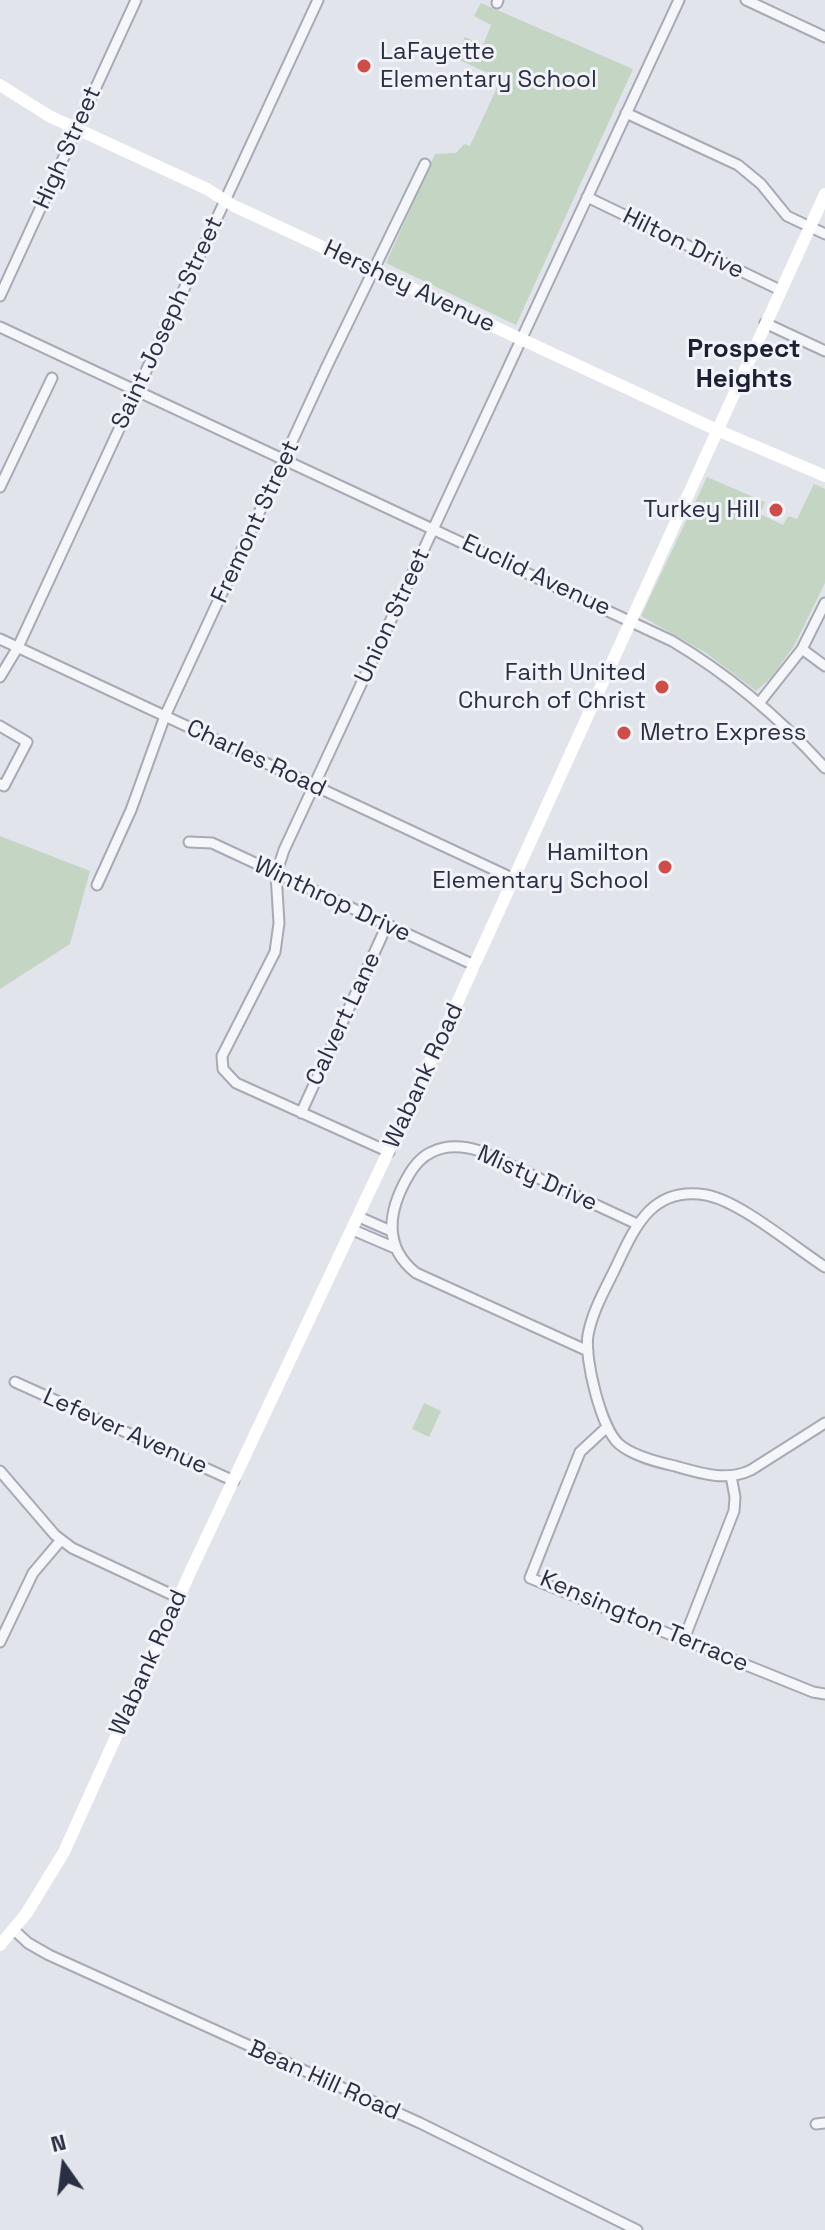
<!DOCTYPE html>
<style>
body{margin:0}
#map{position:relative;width:825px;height:2230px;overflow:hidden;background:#e2e4eb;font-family:"Space Grotesk",sans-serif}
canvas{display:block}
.north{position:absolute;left:24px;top:2126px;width:80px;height:80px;-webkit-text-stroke:6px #f2f3f8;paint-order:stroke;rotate:346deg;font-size:22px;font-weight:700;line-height:32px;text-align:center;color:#2a2f43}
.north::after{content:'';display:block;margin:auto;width:28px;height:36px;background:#2a2f43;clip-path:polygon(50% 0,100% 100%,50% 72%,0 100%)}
</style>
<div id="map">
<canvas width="825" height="2230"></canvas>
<div class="north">N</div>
</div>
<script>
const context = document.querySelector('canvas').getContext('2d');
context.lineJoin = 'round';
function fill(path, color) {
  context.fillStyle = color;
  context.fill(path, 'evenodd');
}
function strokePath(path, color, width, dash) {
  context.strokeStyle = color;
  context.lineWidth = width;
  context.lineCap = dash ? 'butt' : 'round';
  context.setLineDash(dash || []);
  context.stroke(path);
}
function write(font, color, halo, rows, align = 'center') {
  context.font = font + ' "Space Grotesk",sans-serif';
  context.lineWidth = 6;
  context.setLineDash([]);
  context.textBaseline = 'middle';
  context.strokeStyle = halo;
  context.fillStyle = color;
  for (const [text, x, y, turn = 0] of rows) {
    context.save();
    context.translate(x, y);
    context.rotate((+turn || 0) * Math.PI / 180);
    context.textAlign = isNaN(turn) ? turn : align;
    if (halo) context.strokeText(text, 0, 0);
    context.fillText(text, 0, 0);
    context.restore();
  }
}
const green = new Path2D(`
 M481,3L633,69L516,325L386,263L435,154L456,153L464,144L470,146L501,79L455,58L465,37L483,45L491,25L474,16Z
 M707,477L765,502L760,514L783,525L788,516L797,519L814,484L825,489V583L794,646L771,678L756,691L706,653L641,616Z
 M0,836L90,871L70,944L0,989Z
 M424,1403L441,1411L429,1437L412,1429Z`);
const street = new Path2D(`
 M746,0L825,37
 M497,3L498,0
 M626,113L738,165L761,184L787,216L825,234
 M587,197L780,290
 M0,296L136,0
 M765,323L825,351
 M0,327L672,641C731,676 779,717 825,768
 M0,487L52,378
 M0,639L512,878
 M802,649L825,666
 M0,677L18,647L318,0
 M760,702L802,649L825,603
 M0,726L27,742L4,786L0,784
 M189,842L212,843L474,965
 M97,885L131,810L165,716L326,368L425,164
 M301,1113L387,925
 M389,1152L236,1083L223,1069L222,1056L275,952L279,923L276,874L284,850L679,0
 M359,1217L391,1231
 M353,1230L395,1248
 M825,1267C794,1247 740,1201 706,1195C649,1185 633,1232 613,1273C603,1293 592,1313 588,1335C584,1358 601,1428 619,1444C633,1456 657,1462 675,1466C700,1473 726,1482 751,1470L825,1423
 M588,1351L416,1273C383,1247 388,1212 407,1178C413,1167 420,1157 432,1152C448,1144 464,1146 480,1151L637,1224
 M15,1382L234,1481
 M606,1428L580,1452L530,1578L813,1692L825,1694
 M0,1471L55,1535L72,1548L179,1598
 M684,1639L734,1511L735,1497L731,1476
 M0,1642L33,1573L61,1540
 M14,1930L28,1943L49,1955L420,2123L637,2230
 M816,2124L825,2123`);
const secondary = new Path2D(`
 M0,85L49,116L207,189L234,206L717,430L825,476
 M0,1945L26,1914L64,1852L193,1566L422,1080L825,194`);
const markers = [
 [364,66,8,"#cf4c48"],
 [776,510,8,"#cf4c48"],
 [662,687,8,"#cf4c48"],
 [624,733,8,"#cf4c48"],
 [665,867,8,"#cf4c48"]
];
const poiNames = [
 ["LaFayette",380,52,"left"],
 ["Elementary School",380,80,"left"],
 ["Turkey Hill",760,510],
 ["Faith United",646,673],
 ["Church of Christ",646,701],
 ["Metro Express",640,733,"left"],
 ["Hamilton",649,853],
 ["Elementary School",649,881]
];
const streetNames = [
 ["High Street",68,148,-66],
 ["Hilton Drive",683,244,26],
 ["Hershey Avenue",409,287,25],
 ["Saint Joseph Street",168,323,-65],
 ["Fremont Street",256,522,-65],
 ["Euclid Avenue",536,576,25],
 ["Union Street",393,616,-65],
 ["Charles Road",256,759,25],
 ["Winthrop Drive",332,900,25],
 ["Calvert Lane",344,1019,-65],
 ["Wabank Road",424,1076,-65],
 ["Misty Drive",537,1179,24],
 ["Lefever Avenue",125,1432,24],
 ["Kensington Terrace",644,1622,23],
 ["Wabank Road",149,1663,-66],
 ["Bean Hill Road",324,2081,24]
];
const neighbourhoodNames = [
 ["Prospect",744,350],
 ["Heights",744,380]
];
fill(green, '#c5d5c3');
strokePath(street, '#a7aab5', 13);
strokePath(street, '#f5f6f9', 9);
strokePath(secondary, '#fff', 12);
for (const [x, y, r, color] of markers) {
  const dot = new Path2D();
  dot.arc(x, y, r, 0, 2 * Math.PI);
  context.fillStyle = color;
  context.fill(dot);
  strokePath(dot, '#f2f3f8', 3);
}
write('24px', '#2a2f43', '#f2f3f8', poiNames, 'right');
write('24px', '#2a2f43', '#f2f3f8', streetNames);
write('bold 26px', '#1c2034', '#f2f3f8', neighbourhoodNames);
</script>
